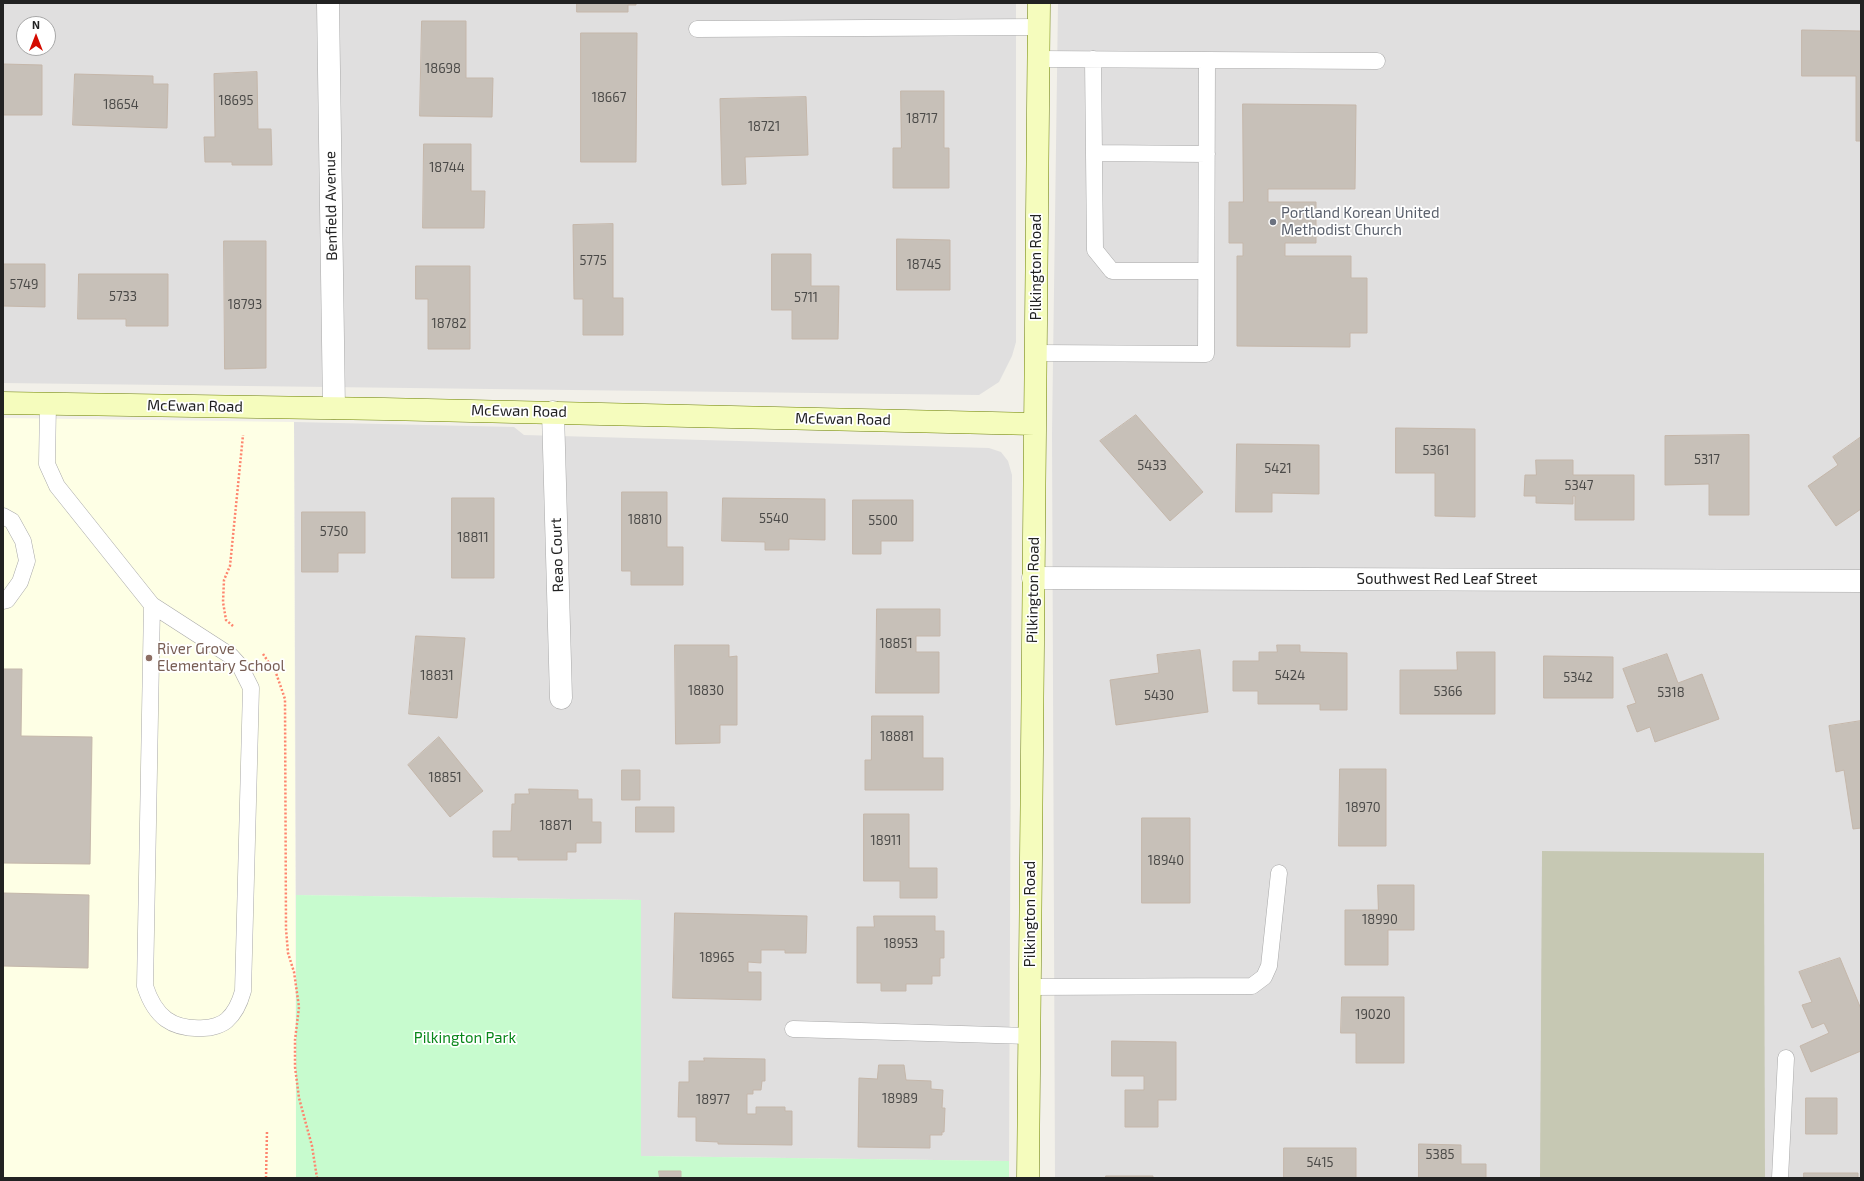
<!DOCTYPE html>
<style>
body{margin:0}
#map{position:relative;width:1864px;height:1181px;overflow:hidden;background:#f2f0e9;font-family:"Exo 2",sans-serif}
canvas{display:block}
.frame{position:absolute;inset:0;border:4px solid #222;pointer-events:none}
.north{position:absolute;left:16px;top:16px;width:40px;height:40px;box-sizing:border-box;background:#fff;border:1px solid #a7a7a7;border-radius:50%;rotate:0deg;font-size:11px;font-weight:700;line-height:16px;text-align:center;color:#222}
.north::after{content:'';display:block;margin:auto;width:14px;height:18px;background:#d40b00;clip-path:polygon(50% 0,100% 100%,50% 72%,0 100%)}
</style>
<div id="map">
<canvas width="1864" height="1181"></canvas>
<div class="frame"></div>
<div class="north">N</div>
</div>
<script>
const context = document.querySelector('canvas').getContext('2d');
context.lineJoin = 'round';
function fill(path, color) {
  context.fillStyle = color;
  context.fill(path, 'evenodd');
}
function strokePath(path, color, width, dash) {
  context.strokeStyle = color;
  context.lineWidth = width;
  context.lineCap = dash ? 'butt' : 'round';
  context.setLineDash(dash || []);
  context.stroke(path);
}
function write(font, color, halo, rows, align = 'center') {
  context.font = font + ' "Exo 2",sans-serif';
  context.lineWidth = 3.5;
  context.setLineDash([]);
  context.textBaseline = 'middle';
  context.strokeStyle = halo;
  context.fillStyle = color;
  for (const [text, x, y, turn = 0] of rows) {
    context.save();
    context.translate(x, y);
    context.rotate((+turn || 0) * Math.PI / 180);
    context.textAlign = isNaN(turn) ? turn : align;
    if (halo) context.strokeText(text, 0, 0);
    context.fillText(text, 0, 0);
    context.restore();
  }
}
const residential = new Path2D(`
 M3,3H1016V342L1012,356L999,382L979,395L3,383ZM24,24H48V48H24Z
 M1058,3H1861V1178H1055L1052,434Z
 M294,422L514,427L524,435L989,448L1001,452L1008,461L1012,475L1009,1161L641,1156V900L296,895Z`);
const education = new Path2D(`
 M3,418L294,422L296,1178H3Z`);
const construction = new Path2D(`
 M1542,851L1764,853L1765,1178H1540Z`);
const park = new Path2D(`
 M296,895L641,900V1156L1009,1161V1178H296Z`);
const building = new Path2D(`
 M577,3H636V5H628V12H577Z
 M422,21H466V78H493L492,117L420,116Z
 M1802,30L1861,31V141H1856V76H1802Z
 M581,33H637L636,162H581Z
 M3,64L42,65V115H3Z
 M257,72L258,129H271L272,165H232V162H205L204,137H215L214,74Z
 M75,74L153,76V84H168L167,128L73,125Z
 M901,91H944V148H949V188H893V148H901Z
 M806,97L808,155L745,157L746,184L722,185L720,99Z
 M1243,104L1356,105L1355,189H1268V202H1316V243H1285V256H1351V278H1367V333H1350V347L1237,346V256H1243V243H1229V202H1243Z
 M424,144H471V191H485L484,228H423Z
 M613,224V298H623V335H583V299H574L573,225Z
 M897,239L950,240V290H897Z
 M224,241H266V368L225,369Z
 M772,254H811V286H839L838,339H792V310H772Z
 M3,264H45V307L3,306Z
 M416,266H470V349H428V299H416Z
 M79,274H168V326H126V319H78Z
 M1136,415L1203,492L1170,521L1100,441Z
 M1396,428L1475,429V517L1435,516V473H1396Z
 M1749,435V515H1709V484L1665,485V436Z
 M1861,437V509L1836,526L1808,486L1838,465L1833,457Z
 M1237,444L1319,445V494L1272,493V512H1236Z
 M1536,460H1573V475H1634V520H1575V496H1573V504L1536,503V496H1524L1525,475H1536Z
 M622,492H667V547H683V585H631V571H622Z
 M452,498H494V578H452Z
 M723,498L825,499V540L789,539V550H765V542L722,541Z
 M853,500H913V541H881V554H853Z
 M302,512H365V553H338V572H302Z
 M877,609H940V636H916V652H939V693H876Z
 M416,636L465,638L457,718L409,714Z
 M675,645H729V657L737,656V725H720V743L676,744Z
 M1277,645H1300V652L1347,653V710H1320V704H1258V691H1233V661H1259V652H1277Z
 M1200,650L1208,712L1116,725L1110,680L1159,673L1157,655Z
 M1457,652H1495V714H1400V670H1457Z
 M1667,654L1678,683L1702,674L1719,719L1655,742L1650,727L1637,732L1627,706L1636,703L1623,669Z
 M1544,656L1613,657V698H1544Z
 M3,669H22L21,736L92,737L90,864L3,863Z
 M872,716H923V758H943V790H865V760H871Z
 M1861,721V828L1853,829L1844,770L1836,772L1829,726Z
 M439,737L483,791L450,817L408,765Z
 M1340,769H1386V846H1339Z
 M622,770H640V800H622Z
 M529,789L578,790V799H592V822H601V843H576V852H567V860H518V857H493V831H511L512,804H515V794H529Z
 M636,807H674V832H636Z
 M864,814H909V868H937V898H900V881H864Z
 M1142,818H1190V903H1142Z
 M1378,885H1414V930H1388V965H1345V910H1378Z
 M3,893L89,895L88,968L3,966Z
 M675,913L807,916L806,953H785V950H761V963L748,962V972H761V1000L673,998Z
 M874,916H935V931H944V958H940V976H932V984H906V991H881V983H857V927H874Z
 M1840,958L1861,1009V1051L1811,1072L1800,1046L1829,1033L1824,1023L1812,1028L1802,1005L1812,1002L1799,972Z
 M1342,997H1404V1063H1356V1033H1341Z
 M1112,1041L1176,1042V1100H1158V1127H1125V1090H1144V1076H1112Z
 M704,1058L765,1059V1081H762L761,1090H753V1094H747V1114H756V1107H785V1111H792V1145L718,1144V1142L696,1141V1117H678L679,1082H689V1061H704Z
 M879,1065H904L906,1080L931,1081V1089L943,1090L942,1108H945L944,1132H942V1135H930V1148L858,1147L859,1078L877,1079Z
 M1806,1098H1837V1134H1806Z
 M1419,1144L1461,1145V1164H1486V1178H1419Z
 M1284,1148H1356V1178H1284Z
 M659,1171H681V1178H660Z
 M1804,1173H1858V1178H1804Z
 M1106,1176H1153V1178H1106Z`);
const path = new Path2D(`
 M233,626L226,620L223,602L224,580L230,566L243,435
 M263,654L276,673L285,699L286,929L288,953L294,972L299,1007L295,1040V1067L299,1098L312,1146L317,1178
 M266,1178L267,1131`);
const lane = new Path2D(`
 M697,29L1038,27
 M1093,59L1095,250L1112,271H1206
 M1207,60L1377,61
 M1094,153L1207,154
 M1036,353L1206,354L1207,60L1038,59
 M48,404L47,464L57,486L152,605L145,986C155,1017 172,1030 204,1028C211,1028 222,1025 227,1020C236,1012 240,1002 243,991L251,688L240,666L231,656L152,605
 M3,516L12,521L23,541L27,561L20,582L7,600L3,601
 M1029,987L1252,986L1264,977L1269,966L1279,873
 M793,1029L1029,1036
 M1780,1178L1786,1058`);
const street = new Path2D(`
 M328,3L334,408
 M553,412L561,698
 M1033,578L1861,581`);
const secondary = new Path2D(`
 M3,403L384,409L1035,424
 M1028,1178L1039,3`);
const markers = [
 [1273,222,4,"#6b7280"],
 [149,658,4,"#8d6e63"]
];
const numberNames = [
 ["18698",443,69],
 ["18667",609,98],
 ["18695",236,101],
 ["18654",121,105],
 ["18717",922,119],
 ["18721",764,127],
 ["18744",447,168],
 ["5775",593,261],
 ["18745",924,265],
 ["5749",24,285],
 ["5733",123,297],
 ["5711",806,298],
 ["18793",245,305],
 ["18782",449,324],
 ["5361",1436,451],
 ["5317",1707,460],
 ["5433",1152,466],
 ["5421",1278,469],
 ["5347",1579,486],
 ["5540",774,519],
 ["18810",645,520],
 ["5500",883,521],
 ["5750",334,532],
 ["18811",473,538],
 ["18851",896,644],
 ["18831",437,676],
 ["5424",1290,676],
 ["5342",1578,678],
 ["18830",706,691],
 ["5366",1448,692],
 ["5318",1671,693],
 ["5430",1159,696],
 ["18881",897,737],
 ["18851",445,778],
 ["18970",1363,808],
 ["18871",556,826],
 ["18911",886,841],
 ["18940",1166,861],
 ["18990",1380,920],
 ["18953",901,944],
 ["18965",717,958],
 ["19020",1373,1015],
 ["18989",900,1099],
 ["18977",713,1100],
 ["5385",1440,1155],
 ["5415",1320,1163]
];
const streetNames = [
 ["Benfield Avenue",331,206,-91],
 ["Pilkington Road",1036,267,-90],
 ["McEwan Road",195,406,1],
 ["McEwan Road",519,411,1],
 ["McEwan Road",843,419,1],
 ["Reao Court",557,555,-92],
 ["Southwest Red Leaf Street",1447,579],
 ["Pilkington Road",1033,590,-89],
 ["Pilkington Road",1030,914,-90]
];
const worshipNames = [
 ["Portland Korean United",1281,213],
 ["Methodist Church",1281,230]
];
const educationNames = [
 ["River Grove",157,649],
 ["Elementary School",157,666]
];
const parkNames = [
 ["Pilkington Park",465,1038]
];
fill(residential, '#e0dfdf');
fill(education, '#feffe5');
fill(construction, '#c6c8b3');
fill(park, '#c7fbce');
fill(building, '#c7c0b8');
strokePath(building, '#c5b7aa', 1);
strokePath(lane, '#a9a9a9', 17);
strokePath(street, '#a9a9a9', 23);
strokePath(secondary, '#6c8002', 23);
strokePath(path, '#fe856e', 2.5, [2, 2]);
strokePath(lane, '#fff', 16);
strokePath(street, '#fff', 22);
strokePath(secondary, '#f5fcbd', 22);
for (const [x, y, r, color] of markers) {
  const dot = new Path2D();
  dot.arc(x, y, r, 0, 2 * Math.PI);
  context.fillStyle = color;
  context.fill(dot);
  strokePath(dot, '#fff', 1.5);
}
write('13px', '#4b4a48', null, numberNames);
write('15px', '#222', '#fff', streetNames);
write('15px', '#5b616d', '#fff', worshipNames, 'left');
write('15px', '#785e54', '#fff', educationNames, 'left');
write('15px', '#09871a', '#fff', parkNames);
</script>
